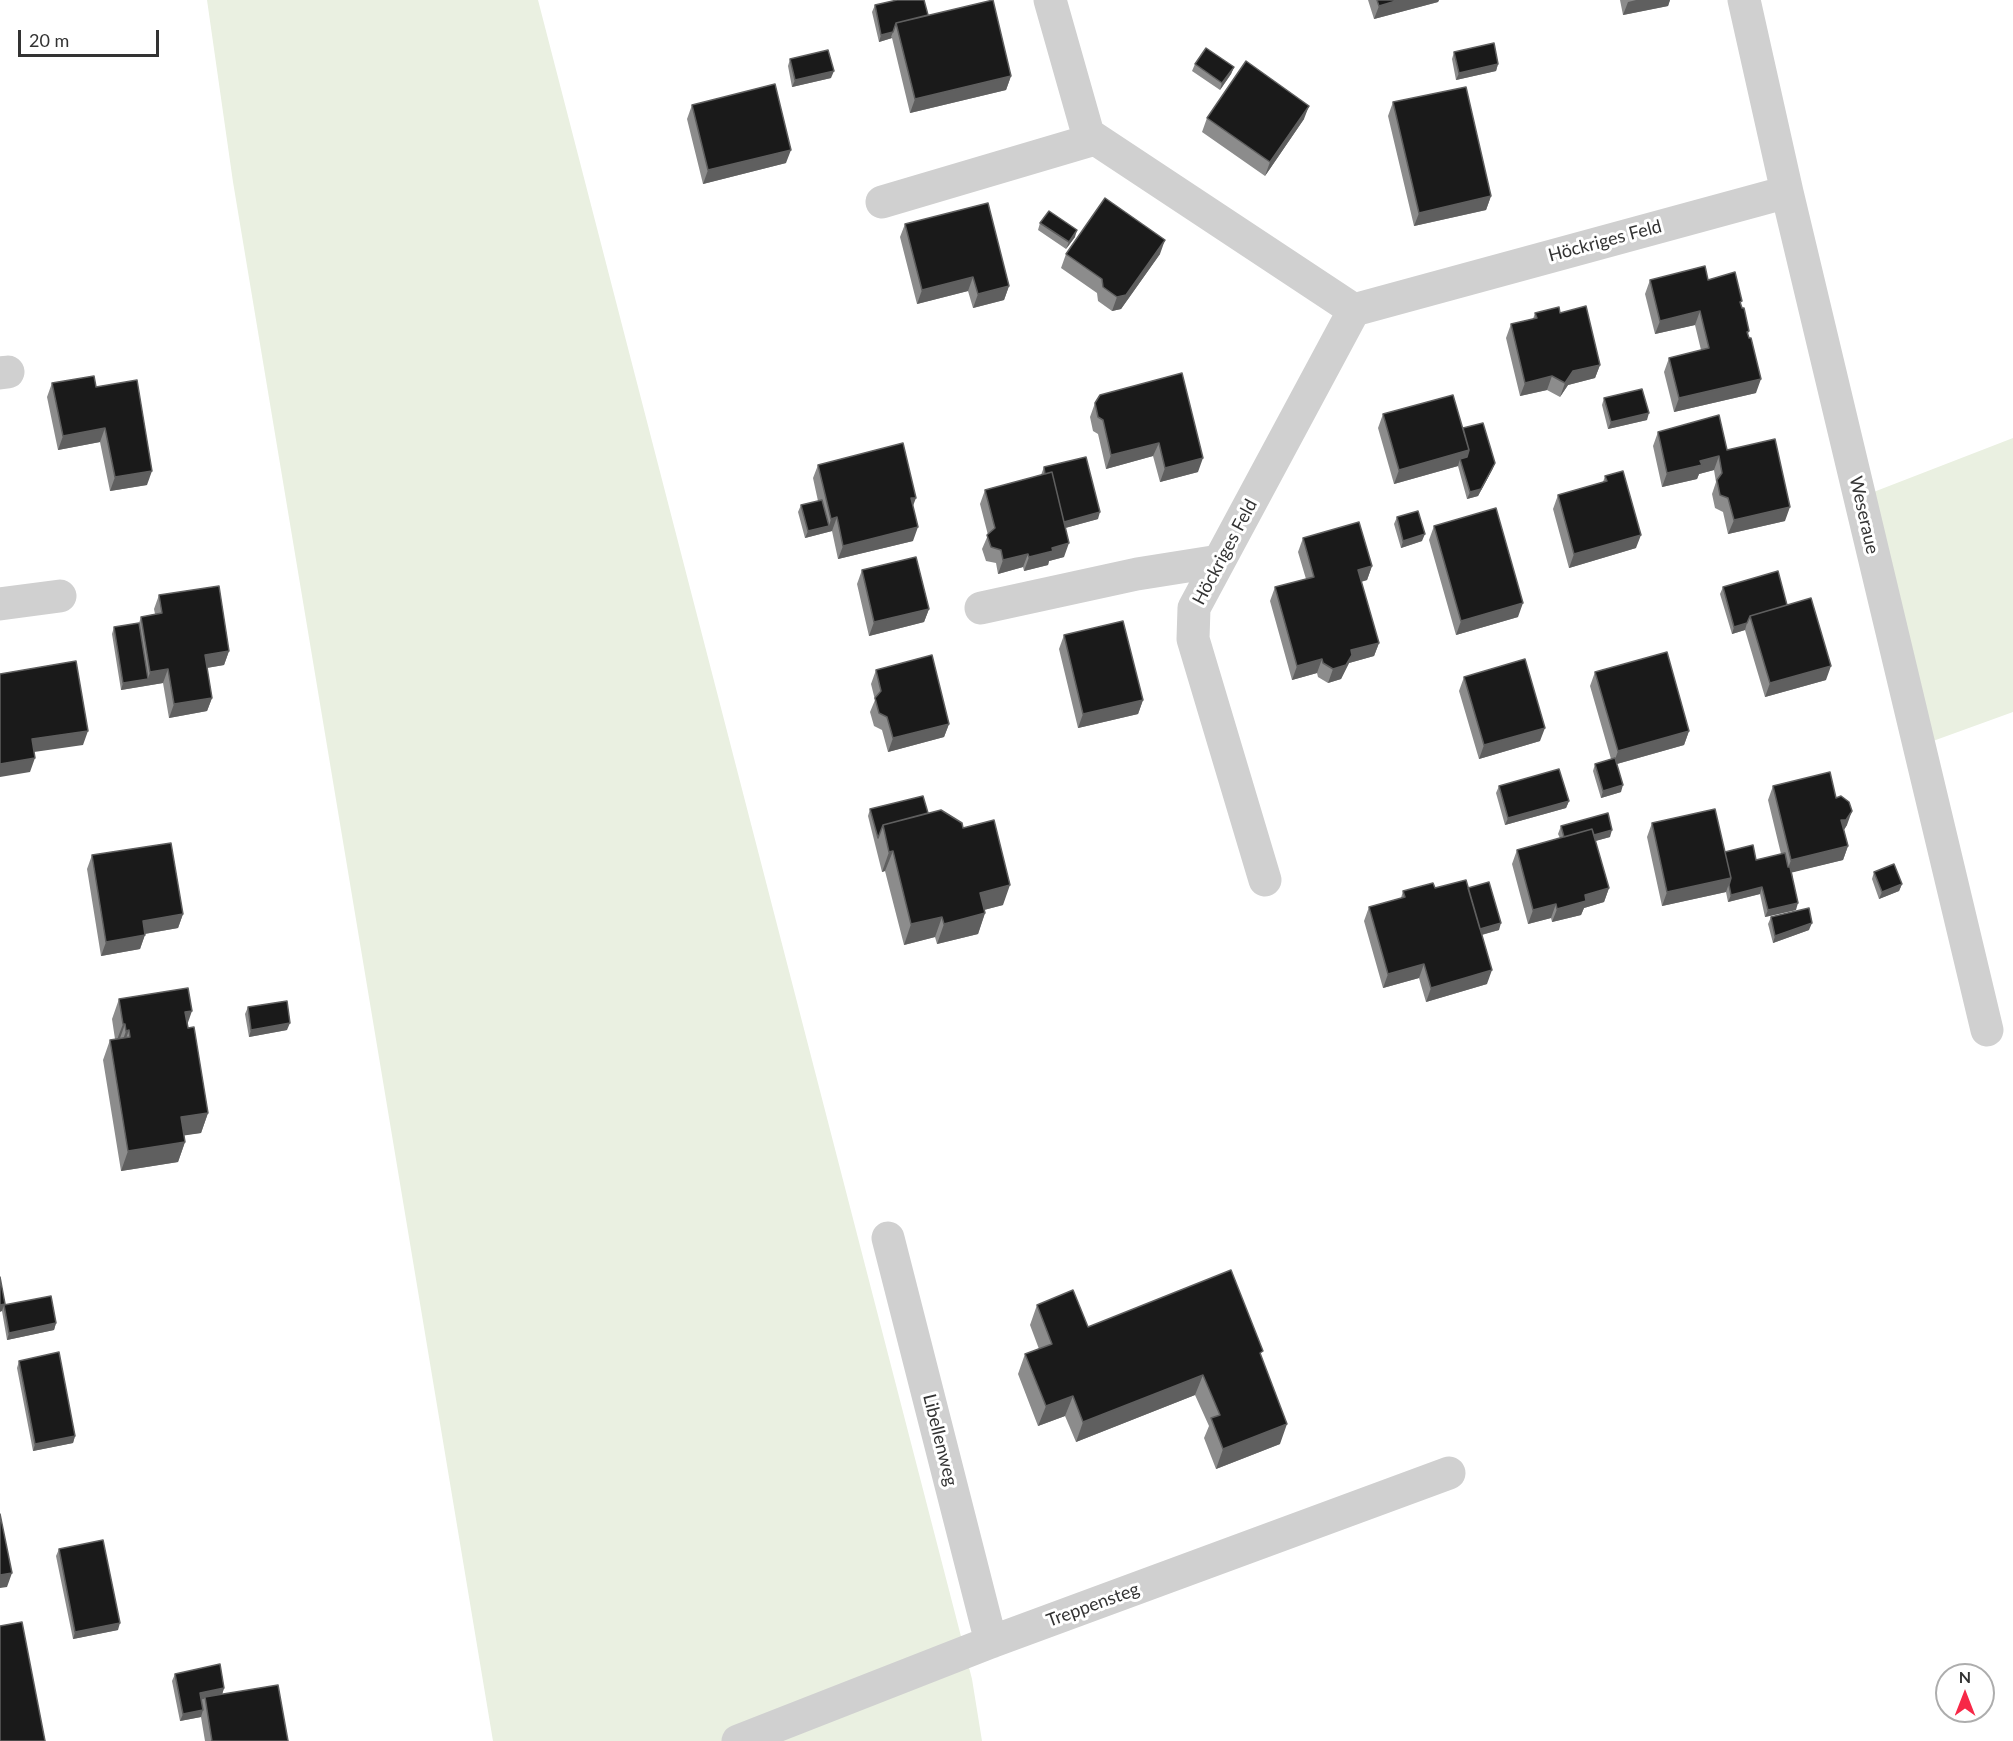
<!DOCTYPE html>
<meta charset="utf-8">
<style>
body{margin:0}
#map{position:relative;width:2013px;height:1741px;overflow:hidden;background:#fff;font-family:Lato,sans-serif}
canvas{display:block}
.north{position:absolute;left:1935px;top:1663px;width:60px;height:60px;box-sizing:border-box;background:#fff;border:2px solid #adadad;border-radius:50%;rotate:0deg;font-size:16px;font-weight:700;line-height:24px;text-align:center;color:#333}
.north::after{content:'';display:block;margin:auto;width:21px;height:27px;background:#f72847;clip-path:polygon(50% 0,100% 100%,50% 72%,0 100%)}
.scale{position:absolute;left:18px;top:30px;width:141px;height:27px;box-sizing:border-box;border:3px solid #333;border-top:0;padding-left:8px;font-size:18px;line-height:21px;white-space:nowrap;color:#333;-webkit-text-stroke:4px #fff;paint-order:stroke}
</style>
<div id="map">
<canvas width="2013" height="1741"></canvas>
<div class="north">N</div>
<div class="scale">20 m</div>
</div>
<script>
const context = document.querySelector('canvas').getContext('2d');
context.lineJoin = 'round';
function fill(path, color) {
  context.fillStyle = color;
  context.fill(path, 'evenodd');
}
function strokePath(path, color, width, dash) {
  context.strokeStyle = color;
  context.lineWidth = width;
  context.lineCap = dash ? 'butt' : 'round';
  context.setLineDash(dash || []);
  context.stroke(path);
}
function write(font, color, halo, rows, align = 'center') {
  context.font = font + ' Lato,sans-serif';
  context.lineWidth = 6;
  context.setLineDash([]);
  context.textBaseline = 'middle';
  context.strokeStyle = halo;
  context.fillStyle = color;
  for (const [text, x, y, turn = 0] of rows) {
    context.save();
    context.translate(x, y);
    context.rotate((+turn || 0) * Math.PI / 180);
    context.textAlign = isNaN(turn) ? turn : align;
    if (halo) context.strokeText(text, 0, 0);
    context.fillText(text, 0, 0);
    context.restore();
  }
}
const green = new Path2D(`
 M207,0H538L972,1679L982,1741H493L233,182Z
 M2013,438V712L1933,741L1871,493Z`);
const minor = new Path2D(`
 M1050,0L1088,134L1354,310L1787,192
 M1744,0L1787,192L1987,1030
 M882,202L1095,139
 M0,373L8,372
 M0,604L60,596
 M981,608L1137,574L1219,561
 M1265,880L1193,639L1194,608L1354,310
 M888,1238L991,1642
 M738,1741L991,1642L1449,1473`);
const wall = new Path2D(`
 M1368,0H1439L1438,2L1374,19Z
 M1620,0H1670L1668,6L1623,15Z
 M875,5L928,15L1011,76L1006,90L910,113L892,38L879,42L872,12Z
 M1454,52L1498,64L1496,71L1456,80L1452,59Z
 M790,59L831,78L792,87L788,66Z
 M1195,64L1234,67L1231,74L1220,90L1192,71Z
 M1393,102L1491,196L1486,210L1414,226L1388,116Z
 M692,105L786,163L703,184L687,119Z
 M1207,118L1304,119L1265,176L1202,132Z
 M1040,223L1075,237L1066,249L1038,230Z
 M905,224L1009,286L1004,300L973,308L968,291L917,304L900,237Z
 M1066,254H1160L1121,309L1112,311L1098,301L1097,293L1061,268Z
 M1650,280H1708L1741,305L1749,331L1748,334L1756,393L1674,412L1664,372L1669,358L1701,350L1695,325L1655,334L1645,294Z
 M1535,313H1560L1600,365L1595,378L1568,385L1560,397L1547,390L1520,396L1506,338L1511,324L1533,319Z
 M52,383L96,387L147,485L110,491L100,442L58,450L47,397Z
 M1100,395L1198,472L1160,482L1153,456L1106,469L1098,434L1093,431L1090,417L1095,403Z
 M1604,398L1647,420L1608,429L1602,405Z
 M1383,414L1463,428L1495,463L1492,470L1478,496L1467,499L1458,466L1394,484L1378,428Z
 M1658,432L1727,450L1785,521L1728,534L1723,512L1715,508L1712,494L1716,482L1714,470L1699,474L1697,479L1662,487L1653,446Z
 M818,465L913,507V541L838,559L832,531L805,538L798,512L801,505L818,501L813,478Z
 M1044,467L1098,519L1065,528L1064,557L1049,561L1048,565L1024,571L1023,567L998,574L996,563L986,561L982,549L988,535L980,504L985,490L1041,475Z
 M1605,476L1636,548L1569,568L1553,509L1558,495L1603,482Z
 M1397,517L1422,541L1401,548L1394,524Z
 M1434,526L1518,617L1456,635L1429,540Z
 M1303,538L1372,566L1367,580L1361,582L1379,643L1374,656L1349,663L1341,679L1328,683L1318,677L1317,673L1292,680L1270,601L1275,587L1306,579L1298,552Z
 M862,570L929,609L924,622L869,636L857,584Z
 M1723,587L1826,680L1765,697L1745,630L1732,634L1720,594Z
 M159,595L229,651L224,665L207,668L212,698L207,711L169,718L163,683L121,690L112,634L114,627L139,623L141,617L155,614L154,609Z
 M1064,635L1143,700L1138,714L1078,728L1059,649Z
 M876,670L949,724L944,737L888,752L882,730L874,726L870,712L875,700L871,684Z
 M1595,672L1689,731L1684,745L1617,764L1621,792L1601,798L1593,771L1595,764L1611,759L1590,686Z
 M1464,677L1540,741L1479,759L1459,691Z
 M1499,786L1569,801L1566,808L1505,825L1496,793Z
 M1773,786L1836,798L1847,825L1844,830L1848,846L1843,860L1792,872L1796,910L1765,917L1760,894L1728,902L1726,892L1662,906L1647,837L1652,823L1725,852L1756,860L1781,854L1768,800Z
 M870,809L928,813L963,828L1003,905L984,910L985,913L978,934L937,944L935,937L904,945L885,871L882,872L868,816Z
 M1561,826L1610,837L1595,841L1609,888L1604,902L1584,908L1581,915L1552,922L1551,918L1528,924L1512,864L1517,850L1560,838L1558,834Z
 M92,855L183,914L178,928L145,934L140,949L101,956L87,869Z
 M1874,872L1902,884L1899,891L1879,899L1872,879Z
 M1435,888H1468L1499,930L1482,935L1487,984L1426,1002L1419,978L1383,988L1364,921L1369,907L1401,898L1403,891Z
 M1771,917L1809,930L1773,943L1768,924Z
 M119,999L187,1024L208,1113L201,1133L184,1135L185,1142L178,1162L121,1171L103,1060L110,1040L115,1039L112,1019Z
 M248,1007L287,1030L249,1037L245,1014Z
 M0,1277L5,1304L56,1323L54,1330L7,1340L2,1311Z
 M1037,1305L1088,1327L1261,1356L1280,1444L1216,1469L1204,1438L1209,1426L1195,1395L1076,1442L1065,1416L1038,1426L1018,1374L1025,1354L1039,1349L1030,1325Z
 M19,1361L75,1436L73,1443L33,1451L17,1368Z
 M59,1549L118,1630L73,1639L56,1556Z
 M175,1674L224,1688L222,1694L288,1741H205L201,1717L180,1721L172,1681Z`);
const shadedWall = new Path2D(`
 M1399,0H1439L1438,2L1374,19L1379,6Z
 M1636,0H1670L1668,6L1623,15L1628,2Z
 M893,32L891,37L892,38L879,42L881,35Z
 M1498,64L1496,71L1456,80L1459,73Z
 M1234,67L1231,74L1220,90L1222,83Z
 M834,71L831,78L792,87L795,80Z
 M1011,76L1006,90L910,113L915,99Z
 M1309,106L1304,119L1265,176L1270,162Z
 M791,150L786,163L703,184L708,170Z
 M1491,196L1486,210L1414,226L1419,213Z
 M1077,230L1075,237L1066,249L1069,242Z
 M1165,240L1160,254L1121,309L1112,311L1117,297Z
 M973,277L968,291L917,304L922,290Z
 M1009,286L1004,300L973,308L978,294Z
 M1700,311L1695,325L1655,334L1660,321Z
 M1600,365L1595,378L1568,385L1560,397L1565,383L1573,371Z
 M1552,376L1547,390L1520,396L1525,383Z
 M1761,379L1756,393L1674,412L1679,398Z
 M1649,413L1647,420L1608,429L1611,422Z
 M105,428L100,442L58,450L63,436Z
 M1159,443L1153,456L1106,469L1111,455Z
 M1469,450L1464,464L1460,459L1458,466L1394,484L1399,470Z
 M1719,456L1714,470L1699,474L1697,479L1662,487L1667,473L1700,461Z
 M1203,458L1198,472L1160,482L1165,468Z
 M1495,463L1492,470L1478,496L1467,499L1470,492Z
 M152,471L147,485L110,491L115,477Z
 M911,498H916L911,511Z
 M1790,507L1785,521L1728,534L1734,520Z
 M1100,512L1098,519L1058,530L1060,523Z
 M837,517L832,531L805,538L808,531L829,526L831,519Z
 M918,527L913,541L838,559L843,546Z
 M1425,534L1422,541L1401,548L1403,541Z
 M1641,535L1636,548L1569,568L1574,554Z
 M1069,543L1064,557L1049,561L1048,565L1024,571L1029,557L1052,548Z
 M1028,554L1023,567L998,574L1003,560Z
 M1372,566L1367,580L1353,584L1358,570Z
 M1523,603L1518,617L1456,635L1461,621Z
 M929,609L924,622L869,636L874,622Z
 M1747,623L1745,630L1732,634L1734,627Z
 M1379,643L1374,656L1349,663L1341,679L1328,683L1333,669L1351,650Z
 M229,651L224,665L200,669L205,655Z
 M1322,659L1317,673L1292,680L1297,666Z
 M1831,666L1826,680L1765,697L1770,683Z
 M168,669L163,683L121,690L123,683L148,679L150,672Z
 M212,698L207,711L169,718L174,704Z
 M1143,700L1138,714L1078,728L1083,714Z
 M949,724L944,737L888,752L893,738Z
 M1545,728L1540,741L1479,759L1484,745Z
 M88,731L83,745L27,753L32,739Z
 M1689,731L1684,745L1613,765L1618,751Z
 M35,758L30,772L0,777V764Z
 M1623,785L1621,792L1601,798L1603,791Z
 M1569,801L1566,808L1505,825L1508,818Z
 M1852,811L1847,825L1841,834V820Z
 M1612,830L1610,837L1563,850L1566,843Z
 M1848,846L1843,860L1786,874L1791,860Z
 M893,851L885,871L882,872L889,852Z
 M1731,878L1726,892L1662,906L1667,892Z
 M1902,884L1899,891L1879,899L1882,892Z
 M1010,885L1003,905L972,913L980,893Z
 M1762,887L1760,894L1728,902L1731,895Z
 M1609,888L1604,902L1584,908L1581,915L1552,922L1557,909L1585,895Z
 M1798,903L1796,910L1765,917L1768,910Z
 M1556,904L1551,918L1528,924L1533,910Z
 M985,913L978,934L937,944L944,924Z
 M183,914L178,928L138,935L143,921Z
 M942,917L935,937L904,945L911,924Z
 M1501,923L1499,930L1473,937L1476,930Z
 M1812,923L1809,930L1773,943L1775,936Z
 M145,935L140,949L101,956L106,942Z
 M1424,964L1419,978L1383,988L1388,974Z
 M1492,970L1487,984L1426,1002L1431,988Z
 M192,1011L185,1031V1012Z
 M290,1023L287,1030L249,1037L251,1030Z
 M123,1024H125L118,1044L115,1045Z
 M129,1030L122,1050L119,1051L126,1031Z
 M208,1113L201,1133L174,1137L181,1117Z
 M185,1142L178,1162L121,1171L128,1151Z
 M0,1305H4L2,1311L0,1312Z
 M56,1323L54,1330L7,1340L9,1333Z
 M1203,1375L1195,1395L1076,1442L1083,1422Z
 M1073,1396L1065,1416L1038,1426L1046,1406Z
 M1287,1424L1280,1444L1216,1469L1223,1449Z
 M75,1436L73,1443L33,1451L35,1444Z
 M12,1573L7,1587L0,1588V1575Z
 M120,1623L118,1630L73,1639L75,1632Z
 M224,1688L222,1695L205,1697L204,1699L198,1700L200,1693Z
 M203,1710L201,1717L180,1721L183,1714Z`);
const building = new Path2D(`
 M897,0H924L928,15L896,23L893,32L881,35L875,5Z
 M993,0L1011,76L915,99L896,23Z
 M1377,0H1399L1379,6Z
 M1494,43L1498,64L1459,73L1454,52Z
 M1206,48L1234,67L1222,83L1195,64Z
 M828,50L834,71L795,80L790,59Z
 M1246,61L1309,106L1270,162L1207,118Z
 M775,84L791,150L708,170L692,105Z
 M1466,87L1491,196L1419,213L1393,102Z
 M1105,198L1165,240L1126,295L1117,297L1103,287L1102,279L1066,254Z
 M988,203L1009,286L978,294L973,277L922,290L905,224Z
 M1049,211L1077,230L1069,242L1040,223Z
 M1705,266L1708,280L1735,272L1742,301L1740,302L1742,308H1744L1749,331L1747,332L1749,338H1751L1761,379L1679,398L1669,358L1709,348L1700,311L1660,321L1650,280Z
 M1586,306L1600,365L1573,371L1565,383L1552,376L1525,383L1511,324L1537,318L1535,313L1559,307L1560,313Z
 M1182,373L1203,458L1165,468L1159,443L1111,455L1103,420L1098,417L1095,403L1100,395Z
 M94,376L96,387L137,380L152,471L115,477L105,428L63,436L52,383Z
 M1642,389L1649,413L1611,422L1604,398Z
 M1453,395L1469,450L1399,470L1383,414Z
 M1719,415L1727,450L1775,439L1790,507L1734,520L1728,498L1720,495L1717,480L1722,473L1719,456L1700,461L1702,465L1667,473L1658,432Z
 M1483,423L1495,463L1481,489L1470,492L1460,459L1467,457L1469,450L1463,428Z
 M903,443L916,498H911L918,527L843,546L837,517L831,519L818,465Z
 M1086,457L1100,512L1064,522L1052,472L1045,474L1044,467Z
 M1623,471L1641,535L1574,554L1558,495L1607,481L1605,476Z
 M1052,472L1069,543L1052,548L1053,551L1029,557L1028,554L1003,560L1001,550L991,547L987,535L995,528L985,490Z
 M822,500L829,526L808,531L801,505Z
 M1496,508L1523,603L1461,621L1434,526Z
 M1418,511L1425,534L1403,541L1397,517Z
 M1359,522L1372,566L1358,570L1379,643L1351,650L1352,655L1346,665L1333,669L1323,663L1322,659L1297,666L1275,587L1314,577L1303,538Z
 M916,557L929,609L874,622L862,570Z
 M1778,571L1787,605L1750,616L1747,623L1734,627L1723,587Z
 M219,586L229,651L205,655L212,698L174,704L168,669L150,672L141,617L162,613L159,595Z
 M1811,598L1831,666L1770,683L1750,616Z
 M1123,621L1143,700L1083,714L1064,635Z
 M139,623L148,679L123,683L114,627Z
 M1667,652L1689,731L1618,751L1595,672Z
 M932,655L949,724L893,738L887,717L879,713L875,698L881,691L876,670Z
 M1525,659L1545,728L1484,745L1464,677Z
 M76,661L88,731L32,739L35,758L0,764V674Z
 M1615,758L1623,785L1603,791L1595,764Z
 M1559,769L1569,801L1508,818L1499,786Z
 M1830,772L1836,798L1841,796L1849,802L1852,811L1846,820H1841L1848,846L1791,860L1773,786Z
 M923,796L928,813L883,825L878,838L870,809Z
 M1715,809L1731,878L1667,892L1652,823Z
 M941,810L962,823L963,828L994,820L1010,885L980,893L985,913L944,924L942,917L911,924L893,851L889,852L883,825Z
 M1608,813L1612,830L1594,835L1592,829L1564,837L1561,826Z
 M1592,829L1609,888L1585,895L1586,901L1557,909L1556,904L1533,910L1517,850Z
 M171,843L183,914L143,921L145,935L106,942L92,855Z
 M1753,845L1756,860L1785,853L1788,867H1790L1798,903L1768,910L1762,887L1731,895L1729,885L1731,878L1725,852Z
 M1894,864L1902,884L1882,892L1874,872Z
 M1466,880L1492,970L1431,988L1424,964L1388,974L1369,907L1405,897L1403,891L1433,883L1435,888Z
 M1489,882L1501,923L1480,929L1468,888Z
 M1809,908L1812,923L1775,936L1771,917Z
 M188,988L192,1011L185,1012L188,1028L194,1027L208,1113L181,1117L185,1142L128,1151L110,1040L130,1037L129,1030L126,1031L125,1024H123L119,999Z
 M287,1001L290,1023L251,1030L248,1007Z
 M1231,1270L1263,1351L1260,1353L1287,1424L1223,1449L1211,1418L1220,1415L1203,1375L1083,1422L1073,1396L1046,1406L1025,1354L1052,1344L1037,1305L1073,1290L1088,1327Z
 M0,1277L5,1304L0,1305Z
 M51,1296L56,1323L9,1333L4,1305Z
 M59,1352L75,1436L35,1444L19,1361Z
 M0,1514L12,1573L0,1575Z
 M103,1540L120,1623L75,1632L59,1549Z
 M22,1622L45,1741H0V1626Z
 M220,1664L224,1688L200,1693L203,1710L183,1714L175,1674Z
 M278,1685L288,1741H212L205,1697Z`);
const streetNames = [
 ["Höckriges Feld",1605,241,-15],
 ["Weseraue",1864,515,77],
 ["Höckriges Feld",1225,552,-62],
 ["Libellenweg",940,1440,76],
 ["Treppensteg",1093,1605,-20]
];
fill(green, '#eaf0e1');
strokePath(minor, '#d0d0d0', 33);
fill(wall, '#8c8c8c');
fill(shadedWall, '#5f5f5f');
fill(building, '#1a1a1a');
strokePath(building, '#5f5f5f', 1.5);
write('18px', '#333', '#fff', streetNames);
</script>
